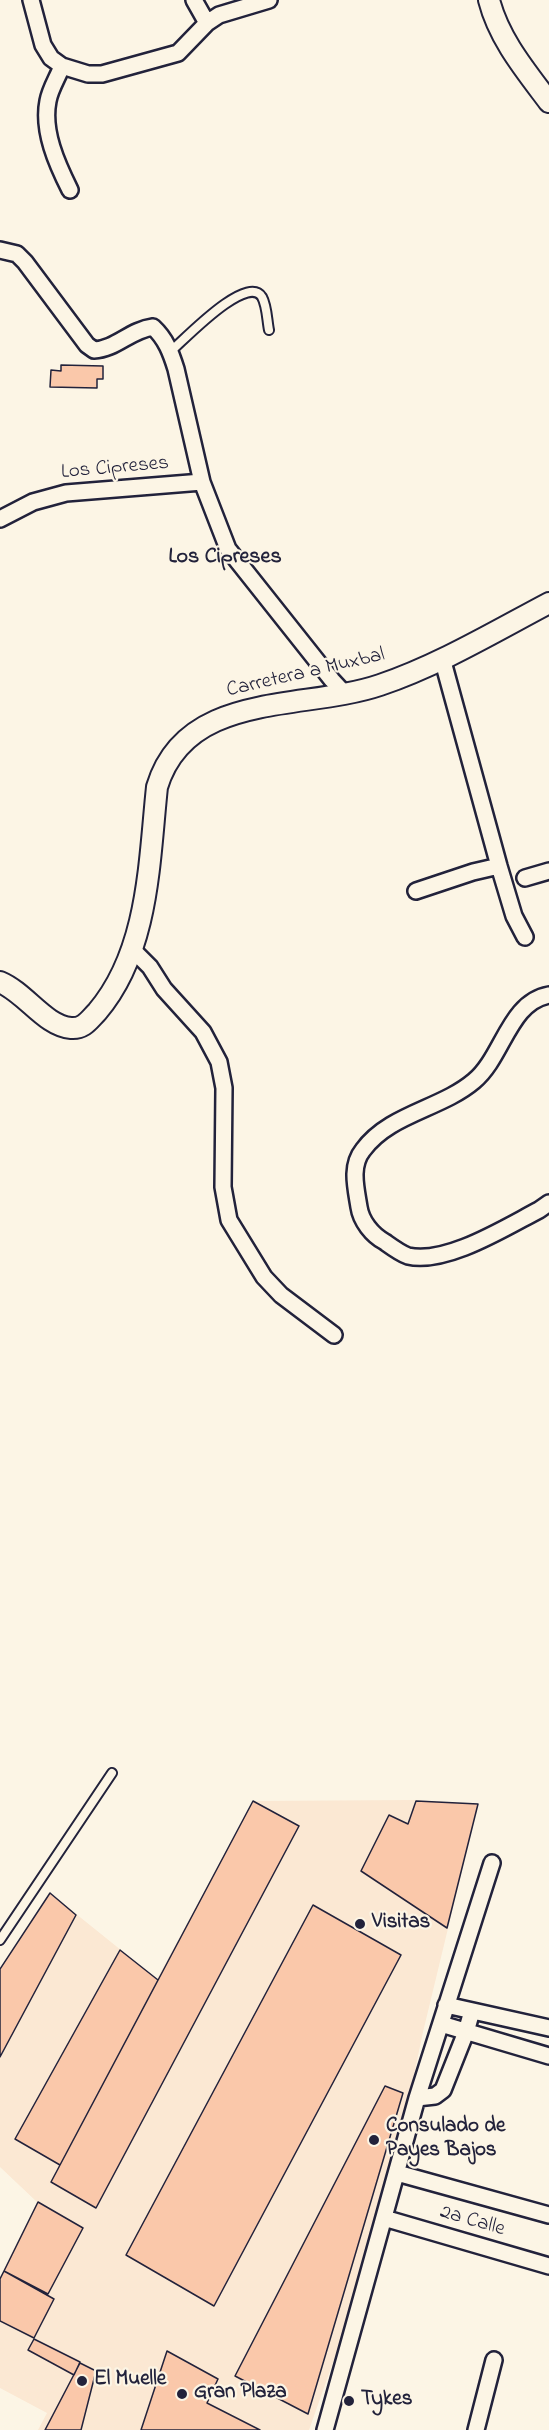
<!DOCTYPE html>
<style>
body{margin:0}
canvas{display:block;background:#fcf5e5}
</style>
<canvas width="549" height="2430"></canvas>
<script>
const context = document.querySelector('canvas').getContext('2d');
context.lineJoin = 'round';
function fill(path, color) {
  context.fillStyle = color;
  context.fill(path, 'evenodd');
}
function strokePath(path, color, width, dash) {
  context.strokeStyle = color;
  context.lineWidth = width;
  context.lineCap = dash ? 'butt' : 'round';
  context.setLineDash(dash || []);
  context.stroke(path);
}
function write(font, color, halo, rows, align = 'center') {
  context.font = font + ' "Indie Flower",sans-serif';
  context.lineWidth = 4.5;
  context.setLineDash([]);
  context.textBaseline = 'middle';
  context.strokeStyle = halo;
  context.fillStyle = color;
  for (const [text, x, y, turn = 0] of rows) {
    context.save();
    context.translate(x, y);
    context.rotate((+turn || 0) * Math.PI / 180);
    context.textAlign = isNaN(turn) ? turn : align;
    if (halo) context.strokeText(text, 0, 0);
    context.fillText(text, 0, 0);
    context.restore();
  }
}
const built = new Path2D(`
 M415,1800L478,1804L423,2032L384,2218L309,2430H38L47,2413L0,2388V2277L37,2202L0,2167V1969L50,1893L157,1979L253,1801Z`);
const building = new Path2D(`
 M61,365L103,366V379H97V388L50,387L51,370L61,371Z
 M253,1801L299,1826L96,2208L51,2182Z
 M416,1801L478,1804L447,1928L361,1871L389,1815L408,1824Z
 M50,1893L76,1915L0,2057V1969Z
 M313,1905L401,1955L214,2306L126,2255Z
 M120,1950L158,1980L60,2165L15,2139Z
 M385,2086L403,2093L308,2414L235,2376Z
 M38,2202L83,2228L48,2294L4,2271Z
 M4,2271L54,2299L34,2338L0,2321V2279Z
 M34,2339L80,2362L74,2375L28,2350Z
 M167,2351L218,2379L207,2403L260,2430H141Z
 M80,2363L96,2371L81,2430H45Z`);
const service = new Path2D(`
 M171,351C184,340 247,273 262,297C267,306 267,320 269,330
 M0,1940L112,1773`);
const minor = new Path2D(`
 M31,0L43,45L51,58L62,66L88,74H102L178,53L207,23L219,15L269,0
 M194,0L207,23
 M62,66C58,77 50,89 48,101C42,131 57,164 70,190
 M0,250L17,254L25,262L87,345L94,350C116,349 130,330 153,327C166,339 171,353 176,369L202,482L228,549L332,680L345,694
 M0,519L33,502L66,493L202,482
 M442,658L499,866L514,916L525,937
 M525,878L549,871
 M416,891L473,872L499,866
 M132,949L150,967L164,989L203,1032L219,1062L224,1088L223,1187L229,1220L264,1277L281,1295L334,1335
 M549,995C509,1002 503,1057 474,1081C441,1109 389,1114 363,1150C350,1166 356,1188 359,1207C361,1221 372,1235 385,1242C392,1247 400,1253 408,1256C446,1265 506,1227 539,1210L549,1203
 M446,2005L549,2028
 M441,2024L549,2056
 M417,2098L435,2096L443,2090L466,2032L472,2011
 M397,2173L549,2215
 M384,2218L549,2266
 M325,2430L417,2098L492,1863
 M476,2430L494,2360`);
const tertiary = new Path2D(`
 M489,0C499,39 525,70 549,102
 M0,982C26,993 45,1026 71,1028C84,1029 89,1020 97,1012C149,951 149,862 157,787C186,690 304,711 380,685C439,665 494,632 549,603`);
const markers = [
 [360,1924,6,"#22223b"],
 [374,2140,6,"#22223b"],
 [82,2381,6,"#22223b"],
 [182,2394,6,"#22223b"],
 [349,2401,6,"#22223b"]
];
const streetNames = [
 ["Los Cipreses",115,469,-5],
 ["Carretera a Muxbal",306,674,-13],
 ["2a Calle",472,2222,16]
];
const poiNames = [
 ["Visitas",372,1924],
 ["Consulado de",386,2128],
 ["Payes Bajos",386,2152],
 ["El Muelle",94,2381],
 ["Gran Plaza",194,2394],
 ["Tykes",361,2401]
];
const neighbourhoodNames = [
 ["Los Cipreses",225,558]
];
fill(built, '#fbe8d3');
fill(building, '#fac8aa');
strokePath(building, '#22223b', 1.5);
strokePath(service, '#22223b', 12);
strokePath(minor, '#22223b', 20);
strokePath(tertiary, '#22223b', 24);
strokePath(service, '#fcf5e5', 8);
strokePath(minor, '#fcf5e5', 15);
strokePath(tertiary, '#fcf5e5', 20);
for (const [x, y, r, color] of markers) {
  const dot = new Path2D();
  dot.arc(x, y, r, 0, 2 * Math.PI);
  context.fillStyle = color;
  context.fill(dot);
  strokePath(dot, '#fcf5e5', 2);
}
write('21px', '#22223b', '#fcf5e5', streetNames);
write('bold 21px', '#22223b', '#fcf5e5', poiNames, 'left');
write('bold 22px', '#22223b', '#fcf5e5', neighbourhoodNames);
</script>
